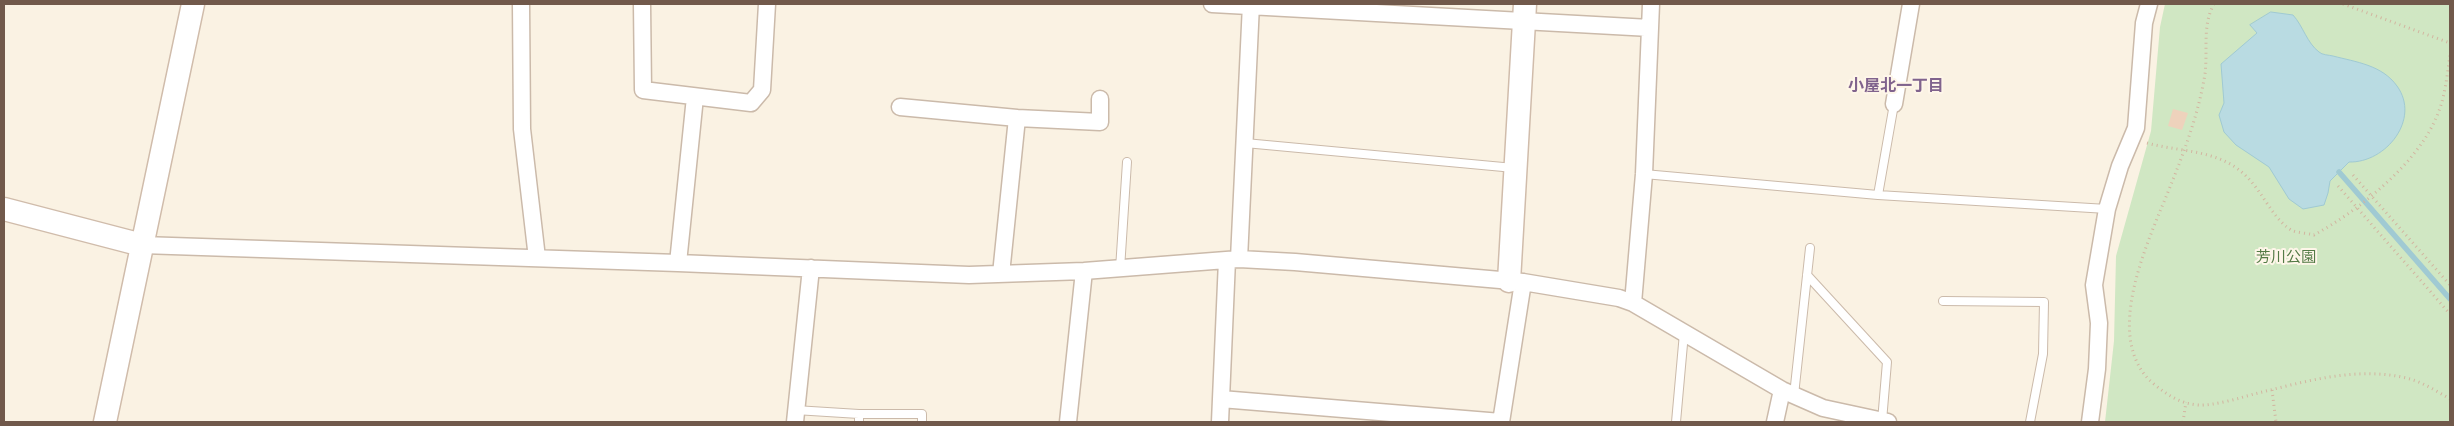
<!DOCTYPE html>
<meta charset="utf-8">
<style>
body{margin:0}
#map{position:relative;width:2454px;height:426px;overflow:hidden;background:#faf2e3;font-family:"Public Sans",sans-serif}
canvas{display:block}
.frame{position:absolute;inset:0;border:5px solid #71594b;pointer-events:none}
</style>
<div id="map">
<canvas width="2454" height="426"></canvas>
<div class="frame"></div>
</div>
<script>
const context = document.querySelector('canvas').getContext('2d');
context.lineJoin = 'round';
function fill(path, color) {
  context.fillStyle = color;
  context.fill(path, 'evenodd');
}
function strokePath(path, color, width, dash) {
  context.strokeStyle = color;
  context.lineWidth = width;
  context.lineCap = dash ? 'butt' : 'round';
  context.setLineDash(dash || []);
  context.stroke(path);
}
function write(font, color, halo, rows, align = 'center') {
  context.font = font + ' "Public Sans","Noto Sans JP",sans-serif';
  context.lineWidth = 4;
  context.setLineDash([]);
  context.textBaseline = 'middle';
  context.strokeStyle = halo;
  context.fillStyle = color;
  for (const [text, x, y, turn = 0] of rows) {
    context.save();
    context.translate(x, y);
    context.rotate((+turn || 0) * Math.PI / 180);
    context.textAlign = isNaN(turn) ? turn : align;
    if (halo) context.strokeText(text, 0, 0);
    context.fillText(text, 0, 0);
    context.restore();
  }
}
const green = new Path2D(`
 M2165,4H2450V422H2105L2114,341L2116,256L2151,131L2160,27Z`);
const water = new Path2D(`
 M2271,12L2293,15C2303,26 2307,43 2319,52C2322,55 2329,55 2333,56C2356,62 2382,65 2397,86C2421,119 2386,163 2349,162L2330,181L2328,193L2324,205L2303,209L2289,199L2269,167L2236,145L2224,132L2219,115L2224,103L2221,64L2257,33L2250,25Z`);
const stream = new Path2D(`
 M2339,172L2450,299`);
const building = new Path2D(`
 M2173,109L2188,113L2182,130L2168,126Z`);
const path = new Path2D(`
 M2214,4C2202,25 2208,50 2205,74C2199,111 2186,147 2172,182C2151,236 2098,339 2155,385C2169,396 2181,404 2199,405C2213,406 2240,398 2254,394C2304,382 2358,365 2410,379C2424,383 2438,392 2450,399
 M2343,4L2450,43
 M2147,143C2176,151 2210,150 2235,167C2261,184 2269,216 2291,230C2297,233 2307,233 2314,235C2358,211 2416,165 2436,118C2445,99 2447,76 2450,55
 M2353,175L2450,285
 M2338,186L2450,314
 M2272,390L2276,422
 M2183,422L2186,402`);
const lane = new Path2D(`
 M1245,143L1514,168
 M1644,174L1878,195L1894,104
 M1878,195L2107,209
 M1120,269L1127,162
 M1807,275L1887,362L1882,421
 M1943,301L2044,302L2043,354L2030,422
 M1794,395L1810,248
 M795,410L859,414V422
 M859,414H922V422
 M1676,422L1684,333`);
const street = new Path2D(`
 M521,4L522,129L537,258
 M642,4L643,90L751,103L762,90L767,4
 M1212,4L1650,28
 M1894,104L1911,4
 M900,107L1017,118L1001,274
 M1017,118L1100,122V99
 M142,245L678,263L969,275L1084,271L1239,259L1295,262L1523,282L1619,298L1633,303L1782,390L1823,408L1888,422
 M1239,259L1251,4
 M678,263L695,97
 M1633,303L1644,174L1651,4
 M1221,399L1501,422
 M795,422L811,268
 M1068,422L1084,271
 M1220,422L1227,260
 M1501,422L1523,282
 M1775,422L1782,390
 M2090,422L2097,369L2099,323L2094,285L2107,209L2120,166L2136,128L2144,23L2149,4`);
const secondary = new Path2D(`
 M4,209L142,245
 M1509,281L1525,4
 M105,422L193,4`);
const parkNames = [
 ["芳川公園",2286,257]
];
const neighbourhoodNames = [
 ["小屋北一丁目",1896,86]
];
fill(green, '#d0e7c3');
fill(water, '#b9dbe2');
strokePath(water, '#a0cad3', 1);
strokePath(stream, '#a0cad3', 5.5);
fill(building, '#eed2bc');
strokePath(lane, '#cbbaaa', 10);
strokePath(street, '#cbbaaa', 19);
strokePath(secondary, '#d0bcab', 25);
strokePath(path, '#d2b5a0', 3, [1, 4]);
strokePath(lane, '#fff', 8);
strokePath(street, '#fff', 16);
strokePath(secondary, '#fff', 22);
write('15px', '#547b46', '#fef6e9', parkNames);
write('bold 16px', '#80638d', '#fef6e9', neighbourhoodNames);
</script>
